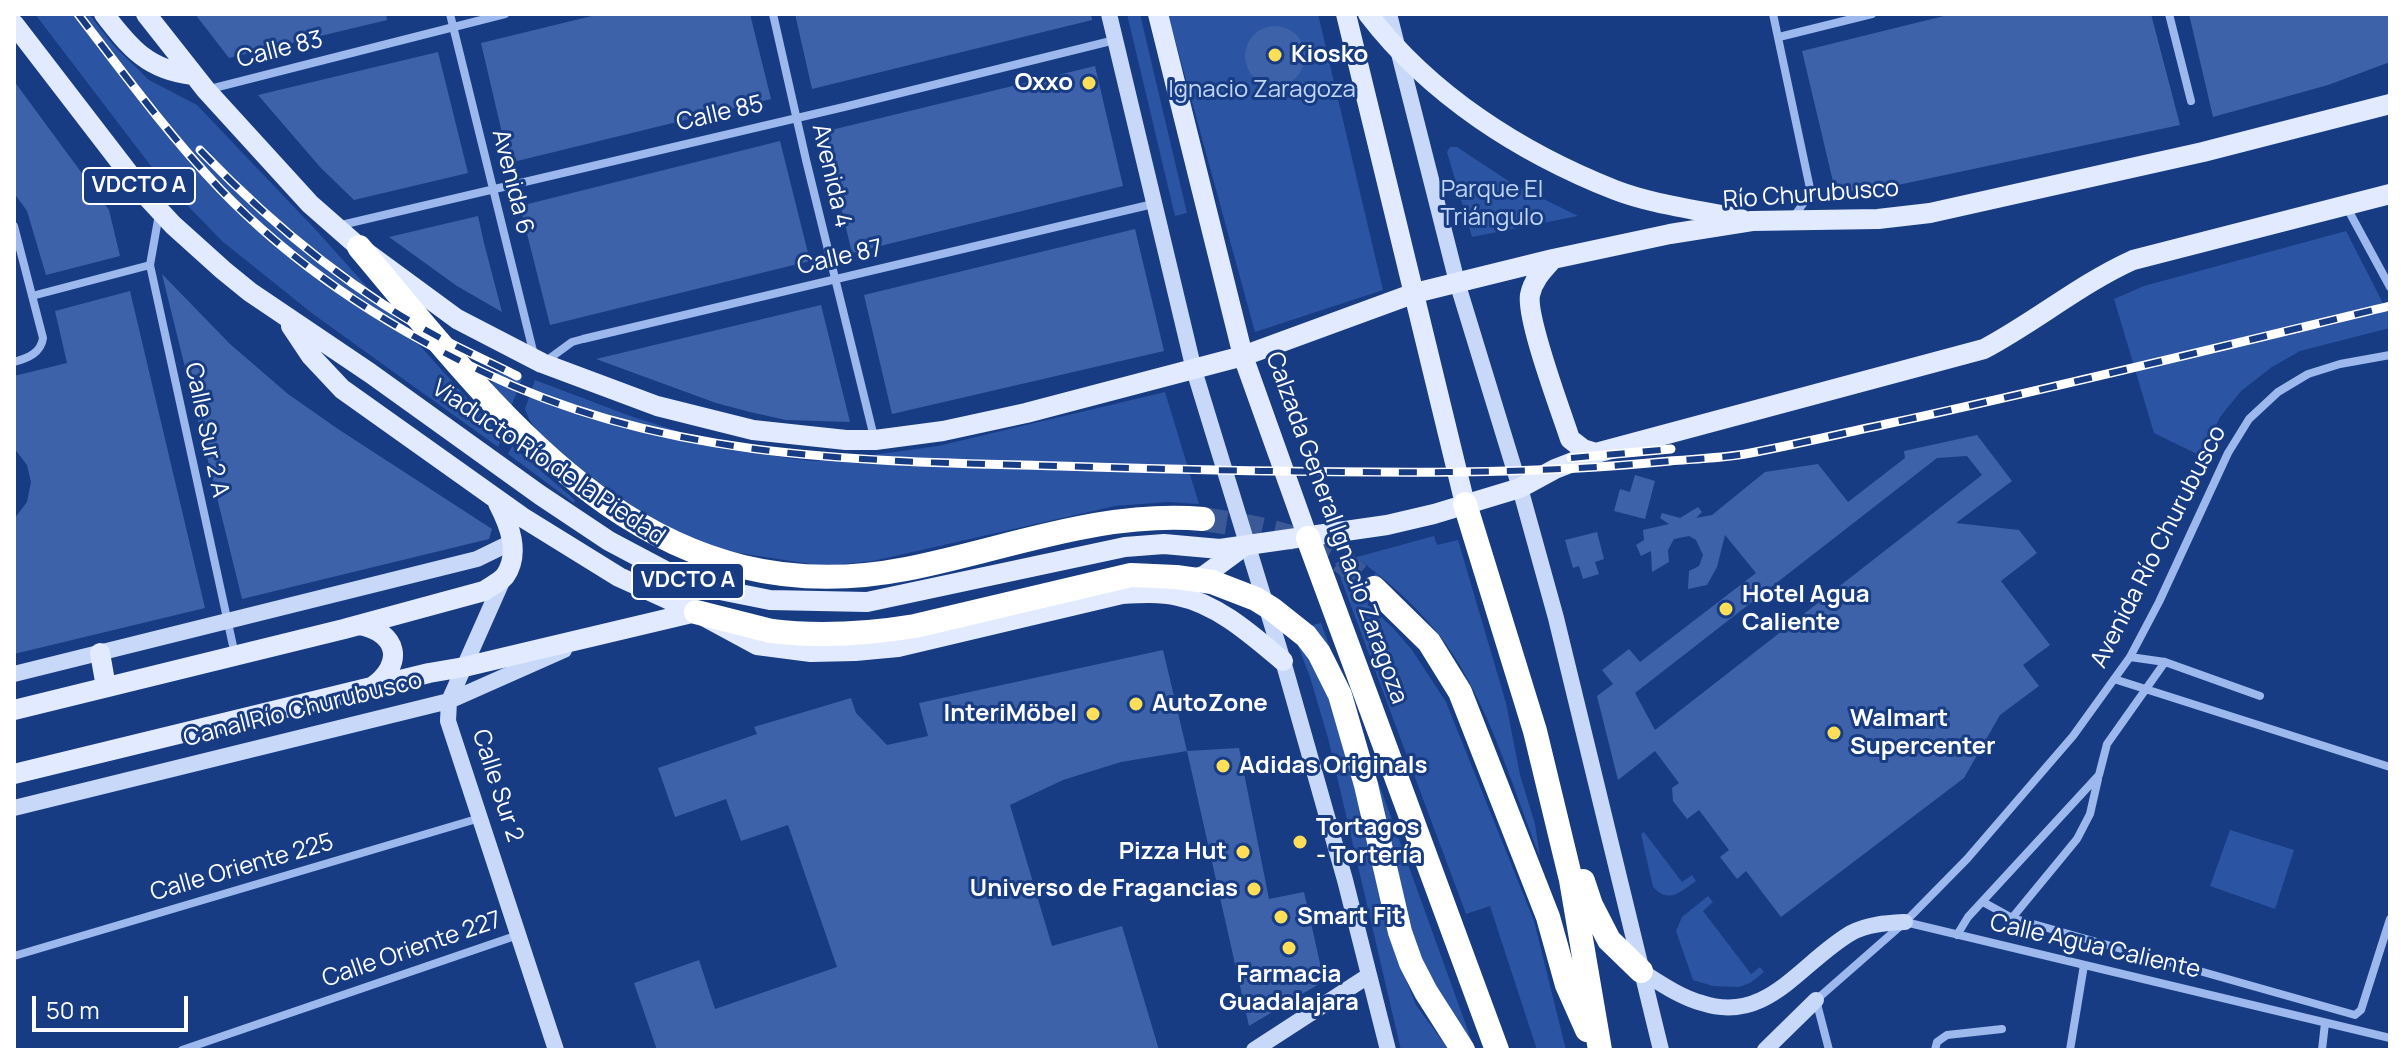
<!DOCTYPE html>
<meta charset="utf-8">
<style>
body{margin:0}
#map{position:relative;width:2404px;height:1064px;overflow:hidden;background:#183c83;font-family:Manrope,sans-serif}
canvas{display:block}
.frame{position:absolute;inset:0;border:16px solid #fff;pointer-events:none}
.scale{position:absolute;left:32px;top:996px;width:156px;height:36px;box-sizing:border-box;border:4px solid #fff;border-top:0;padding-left:10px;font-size:24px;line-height:28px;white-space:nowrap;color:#fff;-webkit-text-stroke:6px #183c83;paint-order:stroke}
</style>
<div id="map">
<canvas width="2404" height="1064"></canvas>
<div class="frame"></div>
<div class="scale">50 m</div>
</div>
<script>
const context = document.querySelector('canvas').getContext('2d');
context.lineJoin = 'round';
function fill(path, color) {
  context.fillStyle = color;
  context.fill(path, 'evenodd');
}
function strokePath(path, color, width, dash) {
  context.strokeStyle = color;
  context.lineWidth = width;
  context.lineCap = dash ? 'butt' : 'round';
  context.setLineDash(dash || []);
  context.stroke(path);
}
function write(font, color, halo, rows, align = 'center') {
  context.font = font + ' Manrope,sans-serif';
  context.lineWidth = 6;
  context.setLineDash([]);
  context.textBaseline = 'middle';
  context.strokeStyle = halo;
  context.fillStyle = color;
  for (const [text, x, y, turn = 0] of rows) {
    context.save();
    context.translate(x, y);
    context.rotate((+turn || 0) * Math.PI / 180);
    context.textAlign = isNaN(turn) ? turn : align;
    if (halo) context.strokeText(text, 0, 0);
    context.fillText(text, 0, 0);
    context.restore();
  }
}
const green = new Path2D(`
 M35,14H89L114,46L149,80L197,105L315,229L502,437L498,447L313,314L222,241L157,174Z
 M1127,14H1140L1187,213L1175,216Z
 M1168,14H1318L1383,290L1255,332Z
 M1450,147H1457L1513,184L1578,216L1472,237L1447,152Z
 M2346,231L2390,317V328L2300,351L2272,367L2241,391L2220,417L2201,456L2154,433L2114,299L2144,286Z
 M501,365L523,376L511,407L491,385Z
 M535,380L630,416L691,435L767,455L812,461L836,460L938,446L1165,392L1199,504L1168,502L1115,506L873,561L823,566L720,550L690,539L623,504L541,437L529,419L525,409Z
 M512,446L575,500L574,503L508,454Z
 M1434,536L1437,545L1458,540L1506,703L1520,775L1535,824L1540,857C1512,786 1490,707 1446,644C1422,611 1391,583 1358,559L1368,605L1394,629L1412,650L1446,702L1534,921L1566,1050H1537L1490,906L1466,914L1335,563Z
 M1321,623L1471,1039L1468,1041L1390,939L1416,1005L1449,1050H1401L1328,738L1310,677L1292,630Z
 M2230,830L2294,850L2275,909L2210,886Z
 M1644,832L1682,882L1692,875L1696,881C1680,892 1669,904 1653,887L1641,834Z
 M1708,896L1713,902L1703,911L1751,974L1760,967L1764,972L1750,983L1739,987L1713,986L1693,980L1676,931L1682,917Z`);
const building = new Path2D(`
 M195,14H386L387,20L229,58Z
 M600,14H750L771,99L509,163L481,43Z
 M795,14H1091L1092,20L812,89Z
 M1952,14H2151L2180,125L1865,192L1835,190L1802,51Z
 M2189,14H2390V62L2328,85L2213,117Z
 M1245 56a30 30 0 1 1 60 0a30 30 0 1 1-60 0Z
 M438,52L468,173L354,200L320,167L258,95Z
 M1095,66L1123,186L852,253L823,132Z
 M14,81L109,210L120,256L46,275L27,211L14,193Z
 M780,141L810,261L550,325L520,206Z
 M478,216L484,243L502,312L457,286L389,237Z
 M1135,229L1164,351L892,414L864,295Z
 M162,274L230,344L288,394L338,429L492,529L489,539L242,599Z
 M130,291L205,608L14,654V519L27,502L31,482L27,465L14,448V376L67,363L55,311Z
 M821,305L850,422L786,420L750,412L716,403L596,359Z
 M1977,435L2012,481L1956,523L2019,530L2037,553L2001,581L2050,645L2023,665L2039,686L2000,715L1964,778L1781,917L1746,871L1737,879L1720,857L1729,850L1699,810L1687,819L1673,801L1672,788L1679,783L1655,751L1618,780L1597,696L1613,684L1602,670L1629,649L1640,662L1756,573L1725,535L1717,567L1707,585L1688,589L1689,571L1699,566L1703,555L1696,540L1689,536L1674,539L1668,550L1669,562L1652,572L1651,551L1641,556L1636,545L1644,540L1643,530L1669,524L1660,518L1662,513L1680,518L1698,507L1702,512L1696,518L1712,515L1765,472L1818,464L1848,502L1905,458L1904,451ZM1967,456L1982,475L1655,730L1635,693L1937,458Z
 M1635,475L1655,481L1645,519L1614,511L1620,489L1630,492Z
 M1597,532L1604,559L1595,562L1599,574L1583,579L1579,566L1573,568L1565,540Z
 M1163,650L1187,751L1121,762L1063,780L1010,805L1052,946L1122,926L1159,1050H657L634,983L699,960L715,1009L837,967L788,825L741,841L726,799L675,817L658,768L757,734L754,727L851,698L856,713L887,745L928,736L919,703Z
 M1239,748L1269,899L1304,892L1324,981L1249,1026L1187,751Z`);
const highwayTunnel = new Path2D(`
 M1203,519C1248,526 1296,533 1335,557C1349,566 1361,577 1374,588`);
const street = new Path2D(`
 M450,14L534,355
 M773,14L806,160L874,437
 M1773,14L1811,193L1792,219
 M2169,14L2191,101
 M1779,37L1872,14
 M206,90L505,14
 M2346,206L2390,287
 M159,214L150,265L235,655
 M14,226L43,338C41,353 28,358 14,362
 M337,226L844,107L1115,40
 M32,296L150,265
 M546,361L572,342L583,339L1153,204
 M2130,657L2165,662L2260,696
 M2114,679L2390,767
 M1983,902L2012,918L2355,1015L2361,1010L2390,919
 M2012,918L2077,839L2090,814L2098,779
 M1905,922L2390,1038
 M1957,935L1968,917L2099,775L2107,744L2165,662
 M14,956L480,818
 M182,1050L518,935
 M1829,1050L1816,1000L1905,922L1967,859L2073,736L2130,657L2159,602L2228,453L2249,419L2278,392L2308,374L2340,364L2390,355
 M1935,1050L1937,1042L1947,1035L2002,1029
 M2070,1050L2084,965
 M2322,1050L2325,1023`);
const secondary = new Path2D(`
 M1109,14L1194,370L1283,661L1345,880L1388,1050
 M1389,14L1457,282L1520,488L1556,618L1661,1050
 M504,577L449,701L448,721L556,1050
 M14,674L477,559L512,542
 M14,808L449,701L564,650
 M1641,971C1660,983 1680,997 1702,1003C1767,1025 1801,962 1851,933C1867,924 1887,923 1905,922
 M1254,1050L1368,976
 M1765,1050L1816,1000`);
const primary = new Path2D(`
 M104,14C130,48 148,70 193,75
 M146,14L206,90L310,204L359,247L457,319L542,363L657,406L753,430L846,440H875L943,431L1026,413L1243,356L1415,293L1553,259L1670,234L1752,221L1878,219L1930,213L2203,152L2390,104
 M1158,14L1243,356L1308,538
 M1346,14L1465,504
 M1368,14C1430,95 1521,153 1615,190C1654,205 1700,210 1741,219
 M14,24L147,197L173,225L223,270L250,292L370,373L540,495L609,541L675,576L705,587L770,600L867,602L1125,547L1164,544L1220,549L1387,525L1434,514L1520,488L1555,469L1596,453L1984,349C2035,322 2080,284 2133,260L2390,194
 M1553,259C1543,270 1533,280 1530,295C1526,319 1561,411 1570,439L1583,449L1596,453
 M291,326L311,356L342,389L522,517L619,577L696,612L757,645L811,652L855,651L898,647L1122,594C1141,593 1160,592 1178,596C1218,604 1253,636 1283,661
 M1189,581L1205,575L1243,547
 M359,625C398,632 405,664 372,687
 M100,653L106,687
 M14,710L344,629L484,591C491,586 500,582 505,576C521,553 509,524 498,503
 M14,774L429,673L464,667L696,612`);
const highway = new Path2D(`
 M359,247C505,421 649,619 906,569C1004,550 1101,510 1203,519
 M1465,504L1535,731L1571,880L1600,1050
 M1308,538L1497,1050
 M1374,588L1429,642L1460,692L1548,917L1567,985L1587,1030
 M696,612L771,631
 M1583,881L1591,905L1609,940L1641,971`);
const rail = new Path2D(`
 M78,14C124,74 168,134 220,189C294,266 388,327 485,373C665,460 863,461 1059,466C1192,470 1325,473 1458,472C1529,471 1600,468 1670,461C1695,459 1720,458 1745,454C1794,445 1843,433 1891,423C2058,387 2224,346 2390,306
 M200,150C271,224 354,293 446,341C469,353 494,364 517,376
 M1571,458L1671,449`);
const highwayBridge = new Path2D(`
 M771,631C820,637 866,634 915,626L1131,575L1176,577L1212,582L1256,599L1272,609L1306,636L1319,653L1340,695L1366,785L1400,932L1411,963L1426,992L1463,1050`);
const markers = [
 [1275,55,8,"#ffdf57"],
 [1089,83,8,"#ffdf57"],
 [1726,609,8,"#ffdf57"],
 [1136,704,8,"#ffdf57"],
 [1093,714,8,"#ffdf57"],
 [1834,733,8,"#ffdf57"],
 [1223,766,8,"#ffdf57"],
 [1300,842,8,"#ffdf57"],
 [1243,852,8,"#ffdf57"],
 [1254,889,8,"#ffdf57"],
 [1281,917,8,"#ffdf57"],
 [1289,948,8,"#ffdf57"]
];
const shields = [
 [139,186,112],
 [688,581,112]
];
const shieldNames = [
 ["VDCTO A",139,186],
 ["VDCTO A",688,581]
];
const streetNames = [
 ["Calle 83",280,50,-14],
 ["Calle 85",720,114,-13],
 ["Avenida 4",831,176,77],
 ["Avenida 6",512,182,76],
 ["Río Churubusco",1811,195,-4],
 ["Calle 87",840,258,-13],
 ["Calle Sur 2 A",206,430,78],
 ["Viaducto Río de la Piedad",548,463,34],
 ["Calzada General Ignacio Zaragoza",1336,528,70],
 ["Avenida Río Churubusco",2159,547,-63],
 ["Canal Río Churubusco",303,710,-14],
 ["Calle Sur 2",497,786,72],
 ["Calle Oriente 225",242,868,-16],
 ["Calle Agua Caliente",2095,947,13],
 ["Calle Oriente 227",412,950,-19]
];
const poiNames = [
 ["Kiosko",1291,55],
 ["Oxxo",1073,83,"right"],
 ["Hotel Agua",1742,595],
 ["Caliente",1742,623],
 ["AutoZone",1152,704],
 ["InteriMöbel",1077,714,"right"],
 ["Walmart",1850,719],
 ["Supercenter",1850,747],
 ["Adidas Originals",1239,766],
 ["Tortagos",1316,828],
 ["- Tortería",1316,856],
 ["Pizza Hut",1227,852,"right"],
 ["Universo de Fragancias",1238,889,"right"],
 ["Smart Fit",1297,917],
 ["Farmacia",1289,975,"center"],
 ["Guadalajara",1289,1003,"center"]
];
const parkNames = [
 ["Ignacio Zaragoza",1262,90],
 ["Parque El",1492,190],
 ["Triángulo",1492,218]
];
fill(green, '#2b54a2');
fill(building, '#3d62aa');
strokePath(highwayTunnel, '#3b5996', 24, [24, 12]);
strokePath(street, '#9cb8ec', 8);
strokePath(secondary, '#c8d8f9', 16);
strokePath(primary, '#e1eaff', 20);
strokePath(highway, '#fff', 24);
strokePath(rail, '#fff', 9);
strokePath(rail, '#183c83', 6, [18]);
strokePath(highwayBridge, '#fff', 24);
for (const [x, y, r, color] of markers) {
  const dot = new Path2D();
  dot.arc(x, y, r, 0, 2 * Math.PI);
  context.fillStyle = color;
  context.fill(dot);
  strokePath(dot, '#183c83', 3);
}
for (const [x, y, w] of shields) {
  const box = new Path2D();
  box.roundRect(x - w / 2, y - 18, w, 36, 6);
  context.fillStyle = '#183c83';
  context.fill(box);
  strokePath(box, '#fff', 2);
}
write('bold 22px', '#fff', null, shieldNames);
write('24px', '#fff', '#183c83', streetNames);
write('bold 24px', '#fff', '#183c83', poiNames, 'left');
write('24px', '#c1d5f9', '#183c83', parkNames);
</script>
